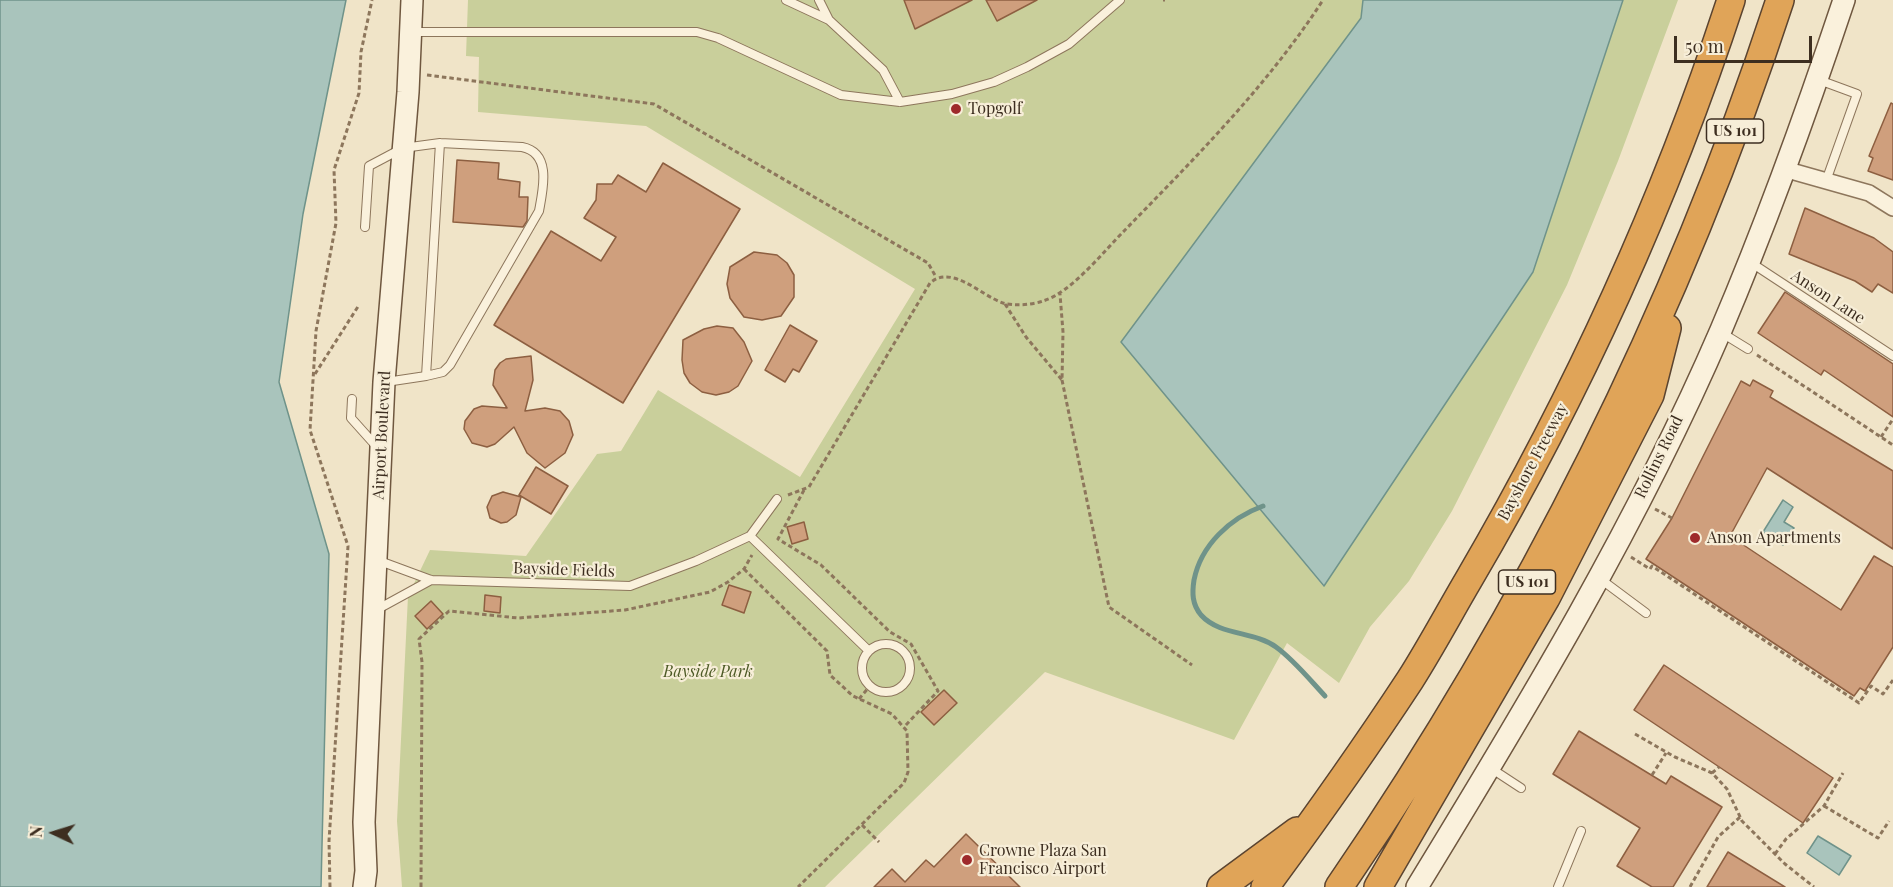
<!DOCTYPE html>
<style>
body{margin:0}
#map{position:relative;width:1893px;height:887px;overflow:hidden;background:#f0e4c8;font-family:"Playfair Display",serif}
canvas{display:block}
.north{position:absolute;left:24px;top:803px;width:60px;height:60px;-webkit-text-stroke:4px #f7eed8;paint-order:stroke;rotate:274deg;font-size:16px;font-weight:700;line-height:24px;text-align:center;color:#3d2e20}
.north::after{content:'';display:block;margin:auto;width:21px;height:27px;background:#3d2e20;clip-path:polygon(50% 0,100% 100%,50% 72%,0 100%)}
.scale{position:absolute;left:1674px;top:36px;width:138px;height:27px;box-sizing:border-box;border:3px solid #3d2e20;border-top:0;padding-left:8px;font-size:18px;line-height:21px;white-space:nowrap;color:#3d2e20;-webkit-text-stroke:4px #f7eed8;paint-order:stroke}
</style>
<div id="map">
<canvas width="1893" height="887"></canvas>
<div class="north">N</div>
<div class="scale">50 m</div>
</div>
<script>
const context = document.querySelector('canvas').getContext('2d');
context.lineJoin = 'round';
function fill(path, color) {
  context.fillStyle = color;
  context.fill(path, 'evenodd');
}
function strokePath(path, color, width, dash) {
  context.strokeStyle = color;
  context.lineWidth = width;
  context.lineCap = dash ? 'butt' : 'round';
  context.setLineDash(dash || []);
  context.stroke(path);
}
function write(font, color, halo, rows, align = 'center') {
  context.font = font + ' "Playfair Display",serif';
  context.lineWidth = 4.5;
  context.setLineDash([]);
  context.textBaseline = 'middle';
  context.strokeStyle = halo;
  context.fillStyle = color;
  for (const [text, x, y, turn = 0] of rows) {
    context.save();
    context.translate(x, y);
    context.rotate((+turn || 0) * Math.PI / 180);
    context.textAlign = isNaN(turn) ? turn : align;
    if (halo) context.strokeText(text, 0, 0);
    context.fillText(text, 0, 0);
    context.restore();
  }
}
const green = new Path2D(`
 M468,0H1363L1361,18L1122,342L1323,586L1533,272L1623,0H1678L1618,161L1567,285L1452,511L1409,581L1370,627L1339,683L1287,643L1234,740L1045,672L825,887H402L397,821L408,596L430,550L526,556L597,454L621,451L658,390L800,477L915,289L646,126L478,112L479,57L466,56Z`);
const water = new Path2D(`
 M0,0H346L303,214L279,382L329,554L321,887H0Z
 M1363,0H1623L1533,272L1324,586L1121,342L1361,18Z
 M1783,500L1793,507L1784,522L1794,528L1783,545L1763,532Z
 M1818,836L1851,856L1839,875L1807,853Z`);
const stream = new Path2D(`
 M1263,506C1230,518 1201,545 1194,580C1192,593 1192,604 1201,615C1220,636 1254,631 1276,647C1294,660 1310,680 1325,696`);
const building = new Path2D(`
 M904,0H972L915,29Z
 M986,0H1037L997,21Z
 M1891,103L1893,104V180L1868,171L1873,158L1869,156Z
 M457,160L499,163L498,179L520,182L519,197H528L527,221L523,227L453,222Z
 M663,163L740,209L623,403L494,325L551,231L601,261L616,237L584,218L596,200L597,184H612L618,175L646,192Z
 M1805,208L1874,238L1893,252V293L1878,284L1872,292L1855,281L1789,254Z
 M754,252L777,255L787,263L794,275V297L781,316L762,320L744,317L730,298L727,284L730,267Z
 M1785,292L1893,364V417L1824,370L1821,375L1758,333Z
 M790,325L817,341L799,372L793,369L785,382L765,370Z
 M717,326L733,328L744,342L752,361L738,386L729,392L716,395L702,392L690,383L684,373L682,360L683,340L704,329Z
 M531,356L533,380L525,411L545,408L560,411L569,421L573,435L565,453L545,468L527,453L514,427L495,444L487,447L472,443L464,429L465,421L474,409L482,406L507,408L493,385L495,370L500,363L506,359Z
 M1753,380L1773,391L1770,397L1893,471V549L1767,468L1730,536L1841,610L1874,556L1893,567V647L1865,691L1860,688L1854,696L1646,559L1672,518L1741,381L1750,386Z
 M536,467L568,486L551,514L519,495Z
 M503,492L521,497L516,515L507,522L501,523L490,518L487,507L492,496Z
 M804,522L808,539L792,544L787,527Z
 M729,585L751,592L744,613L722,605Z
 M485,595L501,597L500,613L484,611Z
 M431,601L443,614L427,629L415,616Z
 M1664,665L1833,778L1803,823L1634,710Z
 M944,690L957,703L934,725L921,712Z
 M1579,731L1666,784L1671,776L1722,807L1673,887H1652L1617,866L1640,828L1553,774Z
 M966,834L1020,887H874L892,869L905,882L926,860L934,867Z
 M1728,852L1785,887H1707Z`);
const path = new Path2D(`
 M1163,0H1165
 M427,75L654,104L928,263L936,277
 M1005,304L1026,337L1062,380L1063,332L1060,294
 M1757,355L1893,445
 M315,374L359,305
 M1062,380L1109,607L1192,665
 M1881,437L1893,419
 M804,490L778,539L821,565L890,632L911,644L938,691L904,727
 M788,495L809,487L930,283C952,264 980,295 1003,303C1014,306 1032,305 1043,301C1071,293 1104,251 1125,230C1195,158 1268,85 1323,0
 M1655,509L1672,518
 M1631,557L1650,569L1652,566L1859,703L1871,686L1883,694L1893,680
 M744,569L827,651L830,675L853,696L892,714L907,731L908,772L904,783L798,887
 M859,699L870,686
 M1635,734L1675,757L1712,773L1727,789L1742,821L1785,864L1814,887
 M1712,773L1719,767
 M1652,775L1666,753
 M1824,806L1878,838L1889,821
 M862,825L879,842
 M1775,854L1786,839L1824,806L1843,773
 M330,887L329,841L348,546L310,430L316,331L336,223L334,170L359,93L361,52L372,0
 M421,887L422,662L419,639L449,611L518,618L625,610L710,592L728,582L744,569L752,555
 M1690,887L1718,837L1740,817`);
const lane = new Path2D(`
 M786,0L829,20L883,70L900,102
 M819,0L829,20
 M412,32H697L718,38L841,95L900,102L952,94L994,82L1027,67L1069,44L1120,0
 M1819,80L1857,94L1826,181
 M365,227L369,166L403,148L440,143L522,147C552,153 543,189 539,211L450,365L443,372L426,376
 M1750,262L1893,356
 M1722,333L1748,349
 M386,382L426,376L440,143
 M352,399L351,418L377,447
 M750,536L869,651
 M377,560L431,580L630,586L696,561L750,536L777,499
 M1599,578L1646,613
 M378,609L431,580
 M862 668a24 24 0 1 1 48 0a24 24 0 1 1-48 0Z
 M1492,769L1521,788
 M1558,887L1581,831`);
const street = new Path2D(`
 M1784,169L1869,193L1893,208`);
const secondary = new Path2D(`
 M364,887L366,871L364,822L384,382L408,92L412,0
 M1417,887C1527,707 1637,525 1721,330C1767,222 1807,111 1844,0`);
const highway = new Path2D(`
 M1221,887L1297,831
 M1265,887C1315,819 1364,750 1410,680C1431,647 1449,613 1469,579C1576,396 1665,202 1731,0
 M1339,887C1526,614 1677,315 1780,0
 M1378,887L1546,598L1650,395L1667,328`);
const markers = [
 [956,109,6,"#9e2a2b"],
 [1695,538,6,"#9e2a2b"],
 [967,860,6,"#9e2a2b"]
];
const shields = [
 [1735,131,57],
 [1527,582,57]
];
const shieldNames = [
 ["US 101",1735,131],
 ["US 101",1527,582]
];
const poiNames = [
 ["Topgolf",968,109],
 ["Anson Apartments",1707,538],
 ["Crowne Plaza San",979,851],
 ["Francisco Airport",979,869]
];
const streetNames = [
 ["Anson Lane",1828,297,33],
 ["Airport Boulevard",382,435,-87],
 ["Rollins Road",1659,457,-64],
 ["Bayshore Freeway",1533,462,-62],
 ["Bayside Fields",564,570,2]
];
const parkNames = [
 ["Bayside Park",708,672]
];
fill(green, '#c9cf9b');
fill(water, '#a9c4bc');
strokePath(water, '#6f938a', 1.5);
strokePath(stream, '#6f938a', 5);
fill(building, '#cf9f7d');
strokePath(building, '#8d5f41', 1.5);
strokePath(lane, '#8d765c', 10);
strokePath(street, '#8d765c', 18);
strokePath(secondary, '#6f573f', 24);
strokePath(highway, '#5b4430', 30);
strokePath(path, '#8d765c', 3, [4.5, 3]);
strokePath(lane, '#faf1dc', 8);
strokePath(street, '#faf1dc', 15);
strokePath(secondary, '#faf1dc', 21);
strokePath(highway, '#e0a458', 27);
for (const [x, y, r, color] of markers) {
  const dot = new Path2D();
  dot.arc(x, y, r, 0, 2 * Math.PI);
  context.fillStyle = color;
  context.fill(dot);
  strokePath(dot, '#f7eed8', 2);
}
for (const [x, y, w] of shields) {
  const box = new Path2D();
  box.roundRect(x - w / 2, y - 12, w, 24, 4.5);
  context.fillStyle = '#f7eed8';
  context.fill(box);
  strokePath(box, '#3d2e20', 1.5);
}
write('bold 15px', '#3d2e20', null, shieldNames);
write('16px', '#3d2e20', '#f7eed8', poiNames, 'left');
write('16px', '#3d2e20', '#f7eed8', streetNames);
write('italic 16px', '#4d5a26', '#f7eed8', parkNames);
</script>
